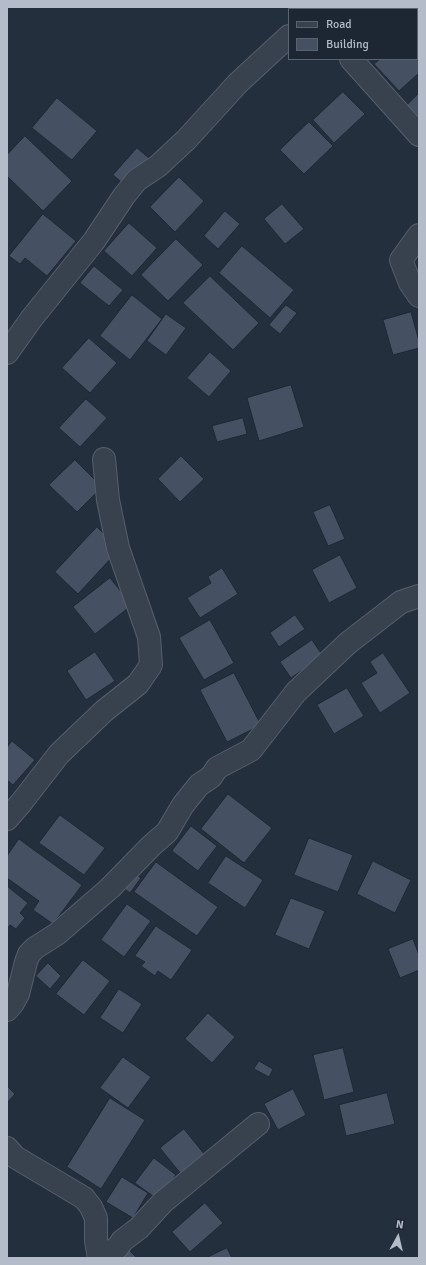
<!DOCTYPE html>
<style>
body{margin:0}
#map{position:relative;width:426px;height:1265px;overflow:hidden;background:#242f3e;font-family:Signika,sans-serif}
canvas{display:block}
.frame{position:absolute;inset:0;border:8px solid #b4bcc9;pointer-events:none}
.legend{position:absolute;left:288px;top:8px;width:130px;height:52px;box-sizing:border-box;background:#1d2633;border:1px solid #59626f;margin:0;padding:5px 7px;list-style:none;font-size:12px;color:#b4bcc9}
.legend li{display:flex;align-items:center;gap:8px;height:20px}
.legend b{width:20px;border:1px solid #59626f}
.north{position:absolute;left:378px;top:1217px;width:40px;height:40px;-webkit-text-stroke:3px #1d2633;paint-order:stroke;rotate:8deg;font-size:11px;font-weight:700;line-height:16px;text-align:center;color:#b4bcc9}
.north::after{content:'';display:block;margin:auto;width:14px;height:18px;background:#b4bcc9;clip-path:polygon(50% 0,100% 100%,50% 72%,0 100%)}
</style>
<div id="map">
<canvas width="426" height="1265"></canvas>
<div class="frame"></div>
<ul class="legend">
<li><b style="height:5px;background:#38414e"></b>Road</li>
<li><b style="height:11px;background:#455162"></b>Building</li>
</ul>
<div class="north">N</div>
</div>
<script>
const context = document.querySelector('canvas').getContext('2d');
context.lineJoin = 'round';
function fill(path, color) {
  context.fillStyle = color;
  context.fill(path, 'evenodd');
}
function strokePath(path, color, width, dash) {
  context.strokeStyle = color;
  context.lineWidth = width;
  context.lineCap = dash ? 'butt' : 'round';
  context.setLineDash(dash || []);
  context.stroke(path);
}
const building = new Path2D(`
 M364,7H385L387,9H362Z
 M417,46L419,48V73L399,91L374,64L380,59H417Z
 M343,92L365,114L334,143L313,120Z
 M419,93V119L406,106Z
 M57,98L97,131L72,160L32,128Z
 M309,122L333,146L304,174L280,150Z
 M25,136L72,181L43,211L7,176V155Z
 M137,148L150,159L126,186L113,175Z
 M179,177L204,201L175,232L150,207Z
 M282,204L304,229L285,244L264,219Z
 M225,211L240,224L218,249L204,236Z
 M43,214L76,241L47,276L25,258L20,264L9,256Z
 M129,223L157,248L132,276L104,251Z
 M176,239L203,265L168,301L141,275Z
 M242,246L294,290L270,318L219,273Z
 M94,266L123,290L109,306L80,283Z
 M210,276L259,323L233,350L183,303Z
 M132,295L162,319L130,360L100,336Z
 M286,305L297,313L280,334L269,325Z
 M411,312L419,341V348L393,355L383,320Z
 M166,314L186,328L166,355L147,341Z
 M89,338L117,363L90,393L62,368Z
 M210,352L231,371L209,397L187,378Z
 M291,385L304,427L259,441L247,398Z
 M86,399L107,418L80,447L59,428Z
 M243,418L247,434L217,442L212,426Z
 M181,456L204,479L180,502L158,479Z
 M75,460L102,487L77,512L49,485Z
 M330,505L345,539L328,546L313,512Z
 M97,527L113,542L106,548L114,555L78,594L55,572Z
 M340,555L357,588L329,603L312,570Z
 M222,568L238,594L200,618L187,598L211,583L208,577Z
 M110,578L132,605L95,634L73,607Z
 M295,615L305,629L279,647L270,633Z
 M210,620L234,663L204,680L179,638Z
 M312,640L323,656L291,678L280,662Z
 M95,652L115,681L86,700L67,671Z
 M383,653L410,693L380,713L361,683L377,673L370,662Z
 M234,673L261,725L227,742L200,690Z
 M347,688L364,716L334,734L317,705Z
 M12,741L35,760L13,785L7,780V748Z
 M228,794L272,828L244,863L201,829Z
 M60,815L105,848L84,875L39,843Z
 M191,826L217,846L198,871L172,851Z
 M309,838L353,855L338,892L294,875Z
 M19,839L82,885L53,924L33,910L39,901L7,878V856Z
 M226,856L263,880L245,908L208,883Z
 M373,861L411,880L395,913L357,894Z
 M156,862L218,907L197,936L134,892Z
 M131,870L141,878L130,893L120,885Z
 M7,886L28,903L20,913L25,918L16,929L10,925L7,929Z
 M291,898L325,911L309,949L275,935Z
 M127,904L151,921L124,957L101,940Z
 M156,926L192,950L171,980L158,971L155,976L141,966L145,962L135,956Z
 M413,939L419,955V970L400,978L388,949Z
 M83,960L110,981L84,1015L56,994Z
 M48,963L61,976L50,989L36,976Z
 M119,989L142,1004L123,1033L100,1018Z
 M208,1013L235,1037L212,1063L185,1039Z
 M343,1048L354,1092L324,1100L313,1055Z
 M123,1057L151,1077L128,1108L100,1088Z
 M259,1061L273,1069L269,1077L254,1069Z
 M7,1086L15,1094L7,1103Z
 M293,1089L306,1115L278,1130L264,1104Z
 M387,1093L395,1124L346,1136L339,1105Z
 M110,1098L145,1120L101,1189L67,1167Z
 M184,1129L209,1160L185,1179L160,1148Z
 M154,1158L176,1175L157,1199L135,1183Z
 M122,1177L148,1193L133,1218L106,1202Z
 M205,1203L223,1223L190,1252L172,1232Z
 M127,1248L137,1258H117Z
 M227,1248L232,1258H206Z`);
const street = new Path2D(`
 M319,9L322,7
 M351,59L419,135
 M419,235L401,260L410,283L419,296
 M7,353L32,318L94,241L124,196L137,180L158,166L186,140L238,83L289,36
 M7,819L21,803L59,754L104,711L138,684L151,665L149,637L118,548L108,500L104,459
 M7,1010L13,1003L18,994L26,962L29,954L35,948L57,934L110,888L151,846L167,832L183,805L199,785L211,777L217,768L251,750L296,692L348,643L401,602L419,596
 M7,1148L15,1157L84,1198L91,1207L96,1218V1241L99,1258
 M101,1258L118,1247L122,1241L139,1228L163,1202L258,1124`);
fill(building, '#455162');
strokePath(building, '#1f2835', 1);
strokePath(street, '#565f6c', 24);
strokePath(street, '#38414e', 22);
</script>
